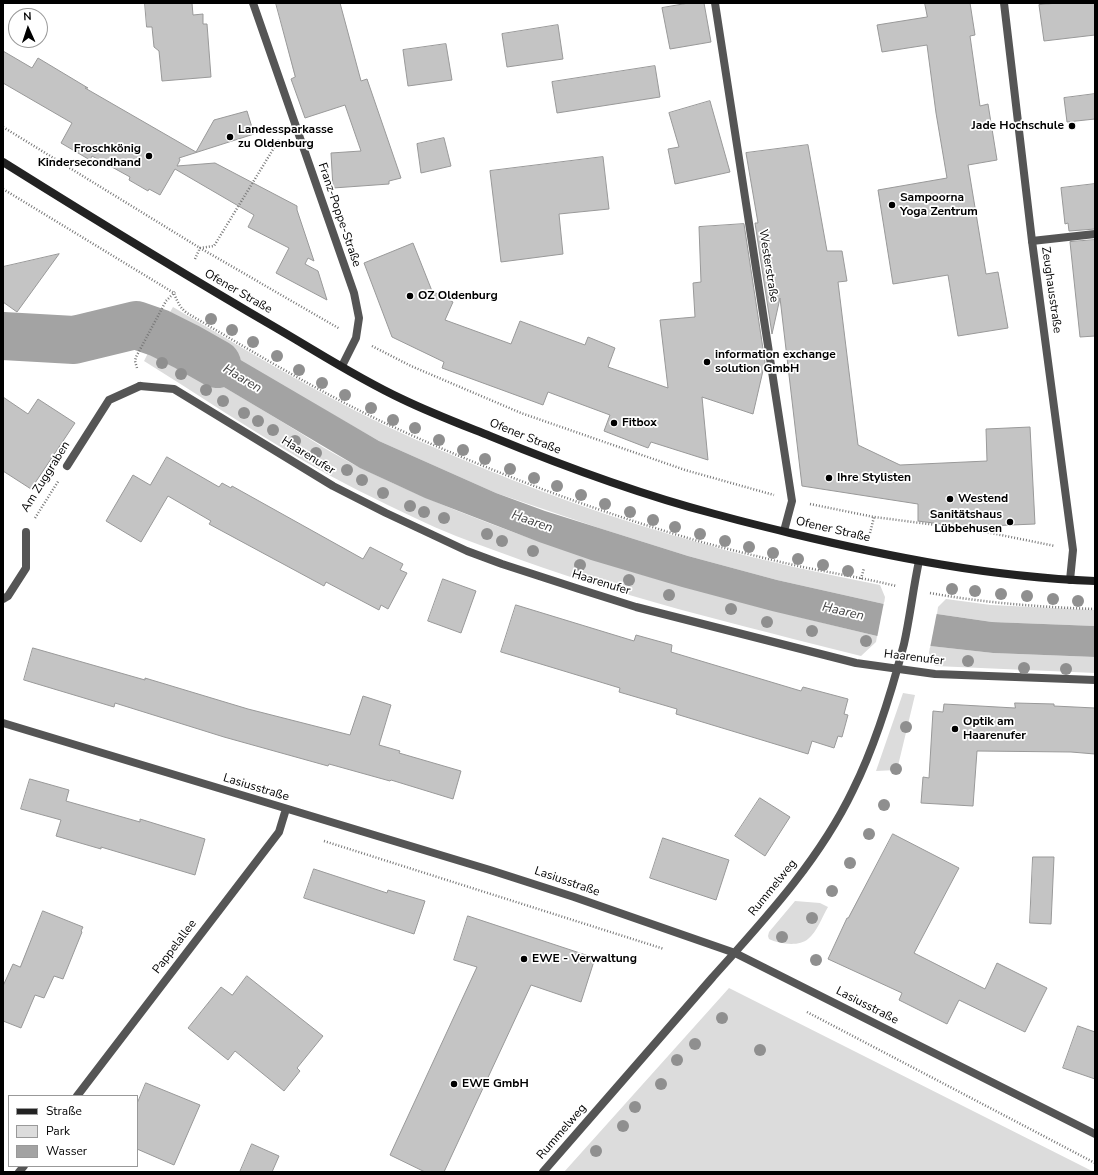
<!DOCTYPE html>
<meta charset="utf-8">
<style>
body{margin:0}
#map{position:relative;width:1098px;height:1175px;overflow:hidden;background:#fff;font-family:"Nunito Sans",sans-serif}
canvas{display:block}
.frame{position:absolute;inset:0;border:4px solid #000;pointer-events:none}
.legend{position:absolute;left:8px;top:1095px;width:130px;height:72px;box-sizing:border-box;background:#fff;border:1px solid #999;margin:0;padding:5px 7px;list-style:none;font-size:12px;color:#000}
.legend li{display:flex;align-items:center;gap:8px;height:20px}
.legend b{width:20px;border:1px solid #999}
.north{position:absolute;left:8px;top:8px;width:40px;height:40px;box-sizing:border-box;background:#fff;border:1px solid #999;border-radius:50%;rotate:357deg;font-size:11px;font-weight:700;line-height:16px;text-align:center;color:#000}
.north::after{content:'';display:block;margin:auto;width:14px;height:18px;background:#000;clip-path:polygon(50% 0,100% 100%,50% 72%,0 100%)}
</style>
<div id="map">
<canvas width="1098" height="1175"></canvas>
<div class="frame"></div>
<ul class="legend">
<li><b style="height:5px;background:#222"></b>Straße</li>
<li><b style="height:11px;background:#dcdcdc"></b>Park</li>
<li><b style="height:11px;background:#a3a3a3"></b>Wasser</li>
</ul>
<div class="north">N</div>
</div>
<script>
const context = document.querySelector('canvas').getContext('2d');
context.lineJoin = 'round';
function fill(path, color) {
  context.fillStyle = color;
  context.fill(path, 'evenodd');
}
function strokePath(path, color, width, dash) {
  context.strokeStyle = color;
  context.lineWidth = width;
  context.lineCap = dash ? 'butt' : 'round';
  context.setLineDash(dash || []);
  context.stroke(path);
}
function write(font, color, halo, rows, align = 'center') {
  context.font = font + ' "Nunito Sans",sans-serif';
  context.lineWidth = 3.5;
  context.setLineDash([]);
  context.textBaseline = 'middle';
  context.strokeStyle = halo;
  context.fillStyle = color;
  for (const [text, x, y, turn = 0] of rows) {
    context.save();
    context.translate(x, y);
    context.rotate((+turn || 0) * Math.PI / 180);
    context.textAlign = isNaN(turn) ? turn : align;
    if (halo) context.strokeText(text, 0, 0);
    context.fillText(text, 0, 0);
    context.restore();
  }
}
const green = new Path2D(`
 M173,307C243,348 311,390 384,425C405,435 426,444 447,453C530,489 616,520 704,544C762,561 821,573 880,585L885,597L884,604L777,580L688,556L599,528L496,493L379,441L166,319Z
 M151,347L180,361C215,382 250,402 284,423C310,439 336,456 363,469C526,548 701,594 877,636L876,642L861,656C739,625 616,596 499,552C471,542 442,531 415,518C377,500 340,482 304,461C249,429 197,394 144,361Z
 M946,599L991,605L1095,610V626L992,622L937,614L938,607Z
 M930,646L993,653L1095,657V673L935,666L929,653Z
 M903,693L915,695L897,770L876,771Z
 M795,901L820,903L828,907C822,917 817,932 808,939C799,947 779,944 769,939L768,936L769,932Z
 M729,988L1094,1172H564Z`);
const water = new Path2D(`
 M166,319L191,331L379,441L496,493L545,511L688,556L777,580L884,604L937,614L992,622L1095,626V657L993,653L930,646L877,636L772,611L682,587L591,560L539,542L425,498L360,468L180,361L151,347Z`);
const pier = new Path2D(`
 M884,602L937,612L930,648L877,638Z`);
const river = new Path2D(`
 M3,336L74,340L136,325L159,333L187,347L217,364`);
const building = new Path2D(`
 M145,3H192L193,15L203,14V24H207L211,77L162,81L159,51L154,47L152,27H147Z
 M276,3H340L361,81L367,79L401,178L389,181V184L333,188L331,153L361,151L345,105L305,118L291,79L295,77Z
 M689,3H704L711,42L670,49L662,8Z
 M925,3H970L975,35L970,36L980,106L988,104L997,160L968,165L986,274L998,272L1008,328L958,336L948,275L893,284L878,190L947,178L936,113L927,45L882,52L877,25L927,17Z
 M1058,3H1095V35L1044,41L1039,5Z
 M558,25L563,59L507,67L502,34Z
 M446,44L452,80L408,86L403,50Z
 M3,51L32,68L38,58L88,88H85L196,152L214,120L247,111L254,134L179,158L180,160L177,166L215,163L297,206V210L314,261L308,258L305,264L318,271L327,300L276,273L289,248L248,227L254,215L175,169L160,195L149,189L148,191L129,180L130,177L92,156L90,160L61,143L72,123L3,83Z
 M655,66L660,97L557,113L552,82Z
 M1095,94V119L1067,122L1064,98Z
 M710,101L730,172L675,184L668,149L679,147L669,113Z
 M444,138L451,166L421,173L417,144Z
 M808,145L827,251H842L847,281L838,282L858,445L900,465L987,461L986,429L1030,427L1035,524L964,527L918,521V504L802,486L780,298L772,334L755,223H758L746,153Z
 M603,157L609,209L559,214L563,254L501,262L490,171Z
 M1095,184V229L1069,231L1068,223L1065,224L1061,188Z
 M744,224L765,362L753,414L702,397L708,460L651,442L648,448L604,431L610,415L548,392L543,405L442,368L444,362L392,337L364,263L413,243L432,291L453,302L445,320L511,344L520,321L585,345L588,337L615,348L608,367L668,388L660,320L695,317L693,283L701,282L699,227Z
 M1095,240V336L1080,337L1070,242Z
 M59,254L17,312L3,302V267Z
 M3,397L28,414L38,399L75,423L31,489L3,471Z
 M167,457L219,487L222,483L231,488L232,486L363,559L370,547L403,564L400,570L407,573L388,609L381,605L379,610L326,582L324,586L209,524L211,521L168,496L141,542L106,521L133,475L150,485Z
 M443,579L476,591L461,633L428,621Z
 M516,605L634,641L636,635L672,645L671,652L801,691L803,687L848,699L844,714L848,715L842,737L838,736L834,748L812,741L808,754L676,714L677,709L619,692L620,688L501,652Z
 M33,648L145,680V678L248,709L350,735L363,696L391,705L379,745L400,751L399,753L461,771L453,799L391,780L390,781L329,764L328,766L224,737L115,703L114,707L24,680Z
 M1015,703L1054,704V706L1095,708V754L1071,752L977,751L973,806L921,803L923,777L929,778L933,711L943,712L944,704L1015,708Z
 M30,779L69,790L66,801L140,822V819L205,839L195,875L101,847V849L56,836L61,820L21,809Z
 M760,798L790,817L765,856L735,836Z
 M893,834L959,868L914,953L985,989L997,963L1047,988L1025,1032L959,1000L947,1024L899,1000L902,993L828,959L847,918H848Z
 M663,838L729,860L716,900L650,878Z
 M1033,857H1054L1051,924L1030,923Z
 M314,869L387,893L388,890L425,901L414,934L304,898Z
 M43,911L83,927L81,931L82,932L63,979L54,976L44,998L35,995L21,1028L3,1021V986L13,964L20,967Z
 M468,916L595,958L581,1002L531,985L444,1172H425L390,1155L477,967L454,960Z
 M247,976L323,1036L297,1068L300,1071L284,1091L235,1051L228,1060L188,1028L221,987L232,995Z
 M1078,1026L1095,1032V1079L1063,1068Z
 M146,1083L200,1105L174,1165L137,1149V1104Z
 M252,1144L279,1156L272,1172H240Z`);
const path = new Path2D(`
 M3,127L200,248L340,329
 M3,189L174,293C177,301 180,308 187,313C253,352 319,392 389,425C491,472 597,512 705,543C736,551 767,559 798,566C831,573 864,578 896,586
 M195,259L200,248L214,246L280,138
 M372,346L411,366L521,413L685,470L774,495
 M137,368L135,361L136,357L166,301L175,292
 M810,504L874,517L976,530L1055,546
 M35,518L59,480
 M870,533L874,517
 M861,579L864,568
 M930,593C985,603 1040,607 1095,609
 M324,841L664,949
 M807,1012L1095,1163`);
const lane = new Path2D(`
 M1032,241L1095,234
 M67,466L109,400L140,386`);
const street = new Path2D(`
 M253,3L354,293L359,318L356,338L342,366
 M715,3L792,501L784,531
 M1004,3L1032,241L1073,550L1070,580
 M140,386L174,389L333,486L386,513L433,535L467,551L502,564L579,589L636,607L856,663L935,674L1095,680
 M3,599L8,596L26,568V532
 M3,723L490,870L574,897L735,953L1095,1134
 M77,1096L279,832L286,809
 M19,1172L24,1166
 M543,1172C599,1107 656,1043 712,978C764,920 819,861 853,790C876,744 891,694 904,644C910,617 913,589 919,561`);
const secondary = new Path2D(`
 M3,162C94,219 185,275 278,329C319,353 359,379 402,399C431,413 460,424 490,436C563,466 638,494 715,514C740,521 765,527 790,533C890,557 991,577 1095,581`);
const trees = [
 [211,319],
 [232,330],
 [253,342],
 [277,356],
 [162,363],
 [299,370],
 [181,374],
 [322,383],
 [206,390],
 [345,395],
 [223,401],
 [371,408],
 [244,413],
 [393,420],
 [258,421],
 [415,428],
 [273,430],
 [439,440],
 [295,441],
 [463,450],
 [316,453],
 [485,459],
 [510,469],
 [347,470],
 [534,478],
 [362,480],
 [557,486],
 [383,493],
 [581,495],
 [605,504],
 [410,506],
 [424,512],
 [630,512],
 [444,518],
 [653,520],
 [675,527],
 [487,534],
 [700,534],
 [502,541],
 [725,541],
 [749,547],
 [533,551],
 [773,553],
 [798,559],
 [580,565],
 [823,565],
 [848,571],
 [629,580],
 [952,589],
 [975,591],
 [1001,594],
 [669,595],
 [1027,596],
 [1053,599],
 [1078,601],
 [731,609],
 [767,622],
 [812,631],
 [866,641],
 [968,661],
 [1024,668],
 [1066,669],
 [906,727],
 [896,769],
 [884,805],
 [869,834],
 [850,863],
 [832,891],
 [812,918],
 [782,937],
 [816,960],
 [722,1018],
 [695,1044],
 [760,1050],
 [677,1060],
 [661,1084],
 [635,1107],
 [623,1126],
 [596,1151]
];
const markers = [
 [1072,126,4,"#000"],
 [230,137,4,"#000"],
 [149,156,4,"#000"],
 [892,205,4,"#000"],
 [410,296,4,"#000"],
 [707,362,4,"#000"],
 [614,423,4,"#000"],
 [829,478,4,"#000"],
 [950,499,4,"#000"],
 [1010,522,4,"#000"],
 [955,729,4,"#000"],
 [524,959,4,"#000"],
 [454,1084,4,"#000"]
];
const poiNames = [
 ["Jade Hochschule",1064,126,"right"],
 ["Landessparkasse",238,130],
 ["zu Oldenburg",238,144],
 ["Froschkönig",141,149,"right"],
 ["Kindersecondhand",141,163,"right"],
 ["Sampoorna",900,198],
 ["Yoga Zentrum",900,212],
 ["OZ Oldenburg",418,296],
 ["information exchange",715,355],
 ["solution GmbH",715,369],
 ["Fitbox",622,423],
 ["Ihre Stylisten",837,478],
 ["Westend",958,499],
 ["Sanitätshaus",1002,515,"right"],
 ["Lübbehusen",1002,529,"right"],
 ["Optik am",963,722],
 ["Haarenufer",963,736],
 ["EWE - Verwaltung",532,959],
 ["EWE GmbH",462,1084]
];
const streetNames = [
 ["Franz-Poppe-Straße",339,215,71],
 ["Westerstraße",768,266,81],
 ["Zeughausstraße",1051,290,82],
 ["Ofener Straße",238,292,30],
 ["Ofener Straße",525,437,22],
 ["Haarenufer",308,456,32],
 ["Am Zuggraben",46,477,-58],
 ["Ofener Straße",833,530,13],
 ["Haarenufer",601,583,17],
 ["Haarenufer",914,658,7],
 ["Lasiusstraße",256,788,17],
 ["Lasiusstraße",567,882,19],
 ["Rummelweg",773,888,-51],
 ["Pappelallee",175,947,-53],
 ["Lasiusstraße",867,1006,27],
 ["Rummelweg",562,1132,-49]
];
const waterNames = [
 ["Haaren",242,379,31],
 ["Haaren",532,522,19],
 ["Haaren",843,612,13]
];
fill(green, '#dcdcdc');
fill(water, '#a3a3a3');
fill(pier, '#fff');
strokePath(river, '#a3a3a3', 48);
fill(building, '#c4c4c4');
strokePath(building, '#999', 1);
strokePath(path, '#777', 2.5, [1, 2]);
strokePath(lane, '#555', 8);
strokePath(street, '#555', 8);
strokePath(secondary, '#222', 8);
context.fillStyle = '#8f8f8f';
for (const [x, y] of trees) {
  context.beginPath();
  context.arc(x, y, 6, 0, 2 * Math.PI);
  context.fill();
}
for (const [x, y, r, color] of markers) {
  const dot = new Path2D();
  dot.arc(x, y, r, 0, 2 * Math.PI);
  context.fillStyle = color;
  context.fill(dot);
  strokePath(dot, '#fff', 1.5);
}
write('bold 12px', '#000', '#fff', poiNames, 'left');
write('12px', '#000', '#fff', streetNames);
write('italic 13px', '#444', '#fff', waterNames);
</script>
